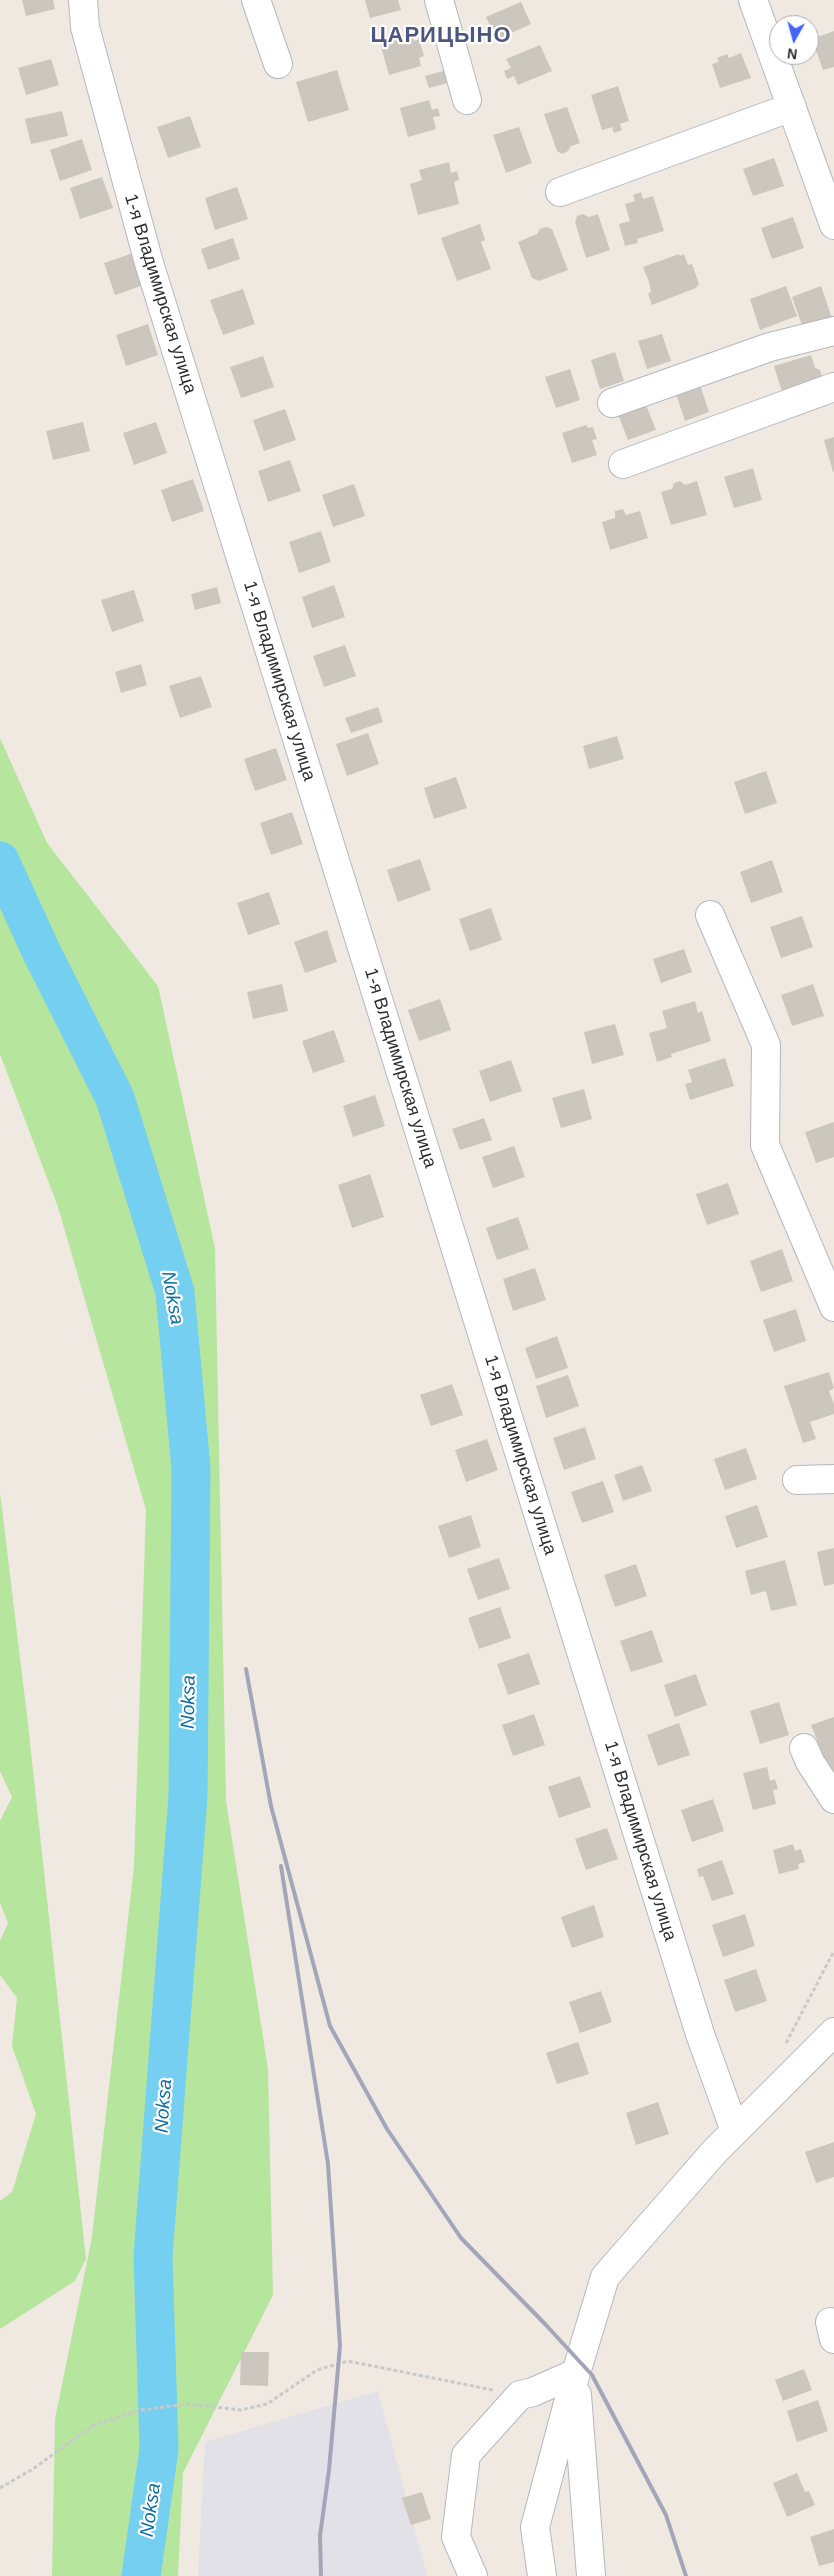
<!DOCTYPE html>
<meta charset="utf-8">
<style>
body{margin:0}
#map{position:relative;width:834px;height:2576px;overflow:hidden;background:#efe9e1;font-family:Arial,sans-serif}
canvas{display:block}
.north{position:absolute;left:769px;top:15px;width:50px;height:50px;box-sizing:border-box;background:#fff;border:1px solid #ababab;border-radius:50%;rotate:187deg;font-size:14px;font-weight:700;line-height:20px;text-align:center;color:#2e2e2e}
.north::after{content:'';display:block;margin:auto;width:18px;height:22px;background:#4264fb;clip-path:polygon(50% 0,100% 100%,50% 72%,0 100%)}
</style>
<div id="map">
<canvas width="834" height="2576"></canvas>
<div class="north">N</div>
</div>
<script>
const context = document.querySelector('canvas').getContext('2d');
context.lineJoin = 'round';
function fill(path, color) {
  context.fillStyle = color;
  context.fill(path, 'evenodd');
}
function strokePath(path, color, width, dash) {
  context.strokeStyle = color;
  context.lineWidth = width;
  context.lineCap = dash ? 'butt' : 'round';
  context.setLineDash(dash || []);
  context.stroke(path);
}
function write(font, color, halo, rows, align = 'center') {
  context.font = font + ' Arial,sans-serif';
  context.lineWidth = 4.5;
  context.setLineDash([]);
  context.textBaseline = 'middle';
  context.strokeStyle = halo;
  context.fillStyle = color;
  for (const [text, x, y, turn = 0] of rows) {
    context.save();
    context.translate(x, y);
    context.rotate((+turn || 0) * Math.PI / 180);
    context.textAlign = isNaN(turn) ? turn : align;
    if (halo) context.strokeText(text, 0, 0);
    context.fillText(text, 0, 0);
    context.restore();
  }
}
const industrial = new Path2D(`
 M378,2391L427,2576H198L205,2442Z`);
const green = new Path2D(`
 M0,738L47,843L158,986L215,1248L226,1801L268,2069L273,2295L183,2473L178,2576H52L55,2419L92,2237L134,1866L146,1510L58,1207L0,1054Z
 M0,1492L28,1724L86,2259L75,2281L0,2329V2201L12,2192L36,2114L12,2046L17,1998L0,1975V1941L8,1923L0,1903V1821L12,1797L0,1771Z`);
const river = new Path2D(`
 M0,861L41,951L115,1098L175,1292L191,1469L188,1796L153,2256L159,2449L141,2576`);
const building = new Path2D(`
 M22,0H53L55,9L26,16Z
 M365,0H398L401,10L370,18Z
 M521,2L531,24L496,40L490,38L488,32L490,26L486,17Z
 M834,31V67L823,70L812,39Z
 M412,34L414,41L419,39L424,56L419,58L421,66L389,75L380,43Z
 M540,45L552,71L518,85L514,76L507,79L504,71L511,68L506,59Z
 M741,53L751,78L720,88L712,64L719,62L717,58L727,54L729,58Z
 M51,59L59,85L26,95L18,68Z
 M451,69L455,81L429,88L425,76Z
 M337,70L349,110L308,122L296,82Z
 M618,86L629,121L620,124L622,130L614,133L612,127L602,130L591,95Z
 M429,100L432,110L438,108L440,116L433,117L436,129L408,137L400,108Z
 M567,107L580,143L571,146L568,151L562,154L557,151L544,114Z
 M62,111L68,136L31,144L25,119Z
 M190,116L201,147L168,158L157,127Z
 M519,127L532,163L506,173L493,135Z
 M82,139L92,170L60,181L50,150Z
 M774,158L784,186L753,196L743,169Z
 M449,162L451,173L457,171L459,180L454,182L459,204L418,215L410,184L422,180L419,170Z
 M102,177L113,208L80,219L70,188Z
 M237,187L248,219L215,230L205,198Z
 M641,192L643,199L653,196L664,231L637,239L638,243L625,246L619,224L630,221L625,204L635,201L633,195Z
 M583,214L589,217L598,214L610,250L586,258L575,222L577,216Z
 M793,217L804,248L772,259L761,228Z
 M480,224L485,240L481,242L491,269L457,281L441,238Z
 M546,227L552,229L568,270L539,281L532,278L518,242L537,234L540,229Z
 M233,238L240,259L208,270L201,249Z
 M136,252L147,284L115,295L104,263Z
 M679,254L680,256L684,254L688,265L692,264L699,284L696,288L652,305L648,293L651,292L649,282L643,267Z
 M786,286L797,316L760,330L750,299Z
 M821,286L832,318L803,328L792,297Z
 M243,289L255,324L223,335L210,300Z
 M148,324L158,355L126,366L116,335Z
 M662,334L671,361L647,369L638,341Z
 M615,352L624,381L600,389L591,360Z
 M811,355L815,368L820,370L822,376L818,382L782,392L774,366Z
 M263,356L274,387L241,398L230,367Z
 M570,369L580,400L556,408L545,377Z
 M699,382L709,412L685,421L675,391Z
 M645,402L656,430L628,440L617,412Z
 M285,409L296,440L264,451L253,420Z
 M83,422L90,451L53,460L46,431Z
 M156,422L167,453L134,465L123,433Z
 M586,425L588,428L593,427L597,439L592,440L597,455L572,463L562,433Z
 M834,437V472H833L824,440Z
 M290,460L301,491L268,502L258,471Z
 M753,468L762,500L734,508L724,477Z
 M193,479L204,511L172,522L161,490Z
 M680,481L685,485L697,481L707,515L671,525L661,492L672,489L674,483Z
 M354,484L365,516L333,527L322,495Z
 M623,509L626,515L640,511L648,538L610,550L602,522L615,518V511Z
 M321,531L331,562L299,573L289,542Z
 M334,585L345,617L312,628L302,597Z
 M217,587L221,603L195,610L191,594Z
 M134,590L144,621L112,632L101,600Z
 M345,645L356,676L324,687L313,656Z
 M141,664L147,685L121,693L115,672Z
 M201,676L212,707L180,718L169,686Z
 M378,707L383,722L351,733L345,718Z
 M368,733L379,764L347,776L336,744Z
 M617,736L624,759L589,769L583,746Z
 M276,748L287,780L255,791L244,759Z
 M766,771L777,803L745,814L734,782Z
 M456,777L467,808L434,819L424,788Z
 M292,812L303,844L271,855L260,823Z
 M420,859L431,890L398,902L387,870Z
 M772,860L783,892L751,903L740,872Z
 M269,892L280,924L248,935L237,903Z
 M491,908L502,940L470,951L459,919Z
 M802,916L813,947L781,958L770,927Z
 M327,930L337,962L305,973L294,942Z
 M684,949L692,972L661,983L653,959Z
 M282,984L288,1011L253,1019L247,992Z
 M813,984L824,1016L792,1026L781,995Z
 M440,999L451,1030L419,1041L408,1010Z
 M695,1001L698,1013L702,1011L711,1041L671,1054L672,1057L657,1062L649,1033L667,1028L662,1011Z
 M615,1024L624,1055L592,1064L584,1032Z
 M334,1030L345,1062L313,1073L302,1041Z
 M725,1058L734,1086L690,1100L685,1084L692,1082L688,1070Z
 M511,1060L522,1091L490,1102L479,1071Z
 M584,1089L592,1119L561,1128L552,1098Z
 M375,1095L385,1126L353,1137L343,1106Z
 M484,1118L492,1140L460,1150L452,1129Z
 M834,1122V1157L816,1163L805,1132Z
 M514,1146L525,1177L493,1188L482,1157Z
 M370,1174L384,1217L352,1228L338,1185Z
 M728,1183L739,1214L707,1225L696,1194Z
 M518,1217L529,1249L497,1260L486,1228Z
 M782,1249L793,1281L761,1292L750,1261Z
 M535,1268L546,1300L513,1311L503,1279Z
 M796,1309L806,1341L774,1352L763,1320Z
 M557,1336L568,1368L536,1379L525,1348Z
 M829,1372L834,1388L829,1391L834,1404V1414L810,1422L816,1439L803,1443L784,1386Z
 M568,1375L579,1406L546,1418L536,1386Z
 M452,1384L463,1415L431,1426L420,1395Z
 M585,1427L596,1459L564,1470L553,1438Z
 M487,1439L498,1470L466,1482L455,1450Z
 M746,1448L757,1479L725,1490L714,1459Z
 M642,1465L652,1491L623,1501L614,1475Z
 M603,1481L614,1512L582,1523L571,1492Z
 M757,1505L768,1537L736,1548L725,1516Z
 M471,1515L481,1547L449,1558L438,1526Z
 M834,1548V1584L824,1586L817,1552Z
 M499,1558L510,1589L478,1600L467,1569Z
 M785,1560L797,1605L771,1611L766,1591L751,1595L745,1571Z
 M636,1564L647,1596L615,1607L604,1575Z
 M500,1607L511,1638L479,1649L468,1618Z
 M652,1630L663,1662L631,1672L620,1641Z
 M529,1653L540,1684L508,1695L497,1664Z
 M696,1674L707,1705L675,1717L664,1685Z
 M779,1702L789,1735L760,1744L750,1711Z
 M534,1714L545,1745L513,1756L502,1725Z
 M834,1717V1796L825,1760L811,1725Z
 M679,1723L690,1755L658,1766L647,1735Z
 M767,1767L770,1781L775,1779L778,1789L773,1790L776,1804L753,1810L743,1773Z
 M580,1776L591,1807L559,1818L548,1787Z
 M713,1799L724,1831L692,1842L681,1810Z
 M607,1828L618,1859L586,1870L575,1839Z
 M793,1844L795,1851L801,1849L805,1862L798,1864L799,1869L779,1874L773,1850Z
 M722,1860L734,1894L712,1901L703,1876L699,1877L697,1869Z
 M594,1905L604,1937L572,1948L561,1917Z
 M745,1914L755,1946L723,1957L712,1925Z
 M756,1969L767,2001L735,2012L724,1980Z
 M601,1991L612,2022L580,2033L569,2002Z
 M578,2042L589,2074L557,2084L546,2053Z
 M658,2102L669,2134L636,2145L626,2113Z
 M834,2142V2177L816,2183L805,2152Z
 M241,2352H269L268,2386L240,2385Z
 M804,2369L812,2390L783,2401L775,2380Z
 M818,2400L828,2431L797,2442L787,2411Z
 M797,2473L805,2492L809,2491L815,2505L787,2517L773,2483Z
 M422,2492L431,2519L411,2525L402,2498Z
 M834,2529V2562L819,2566L810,2537Z`);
const path = new Path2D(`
 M786,2043L834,1951
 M0,2488L33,2469L92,2426L141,2410L186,2404L241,2410L267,2404L317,2370L348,2361L493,2390`);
const minor = new Path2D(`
 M83,0L85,27L149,263L700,2034L735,2131
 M256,0L278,64
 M439,0L467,100
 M753,0L834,225
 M560,192L792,107
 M612,403L770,347L834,331
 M623,464L834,387
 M710,915L766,1045L765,1145L834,1307
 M797,1480L834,1479
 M804,1748L810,1762L834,1799
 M830,2322L834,2339
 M577,2395L591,2576
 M473,2576L456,2537L466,2455L520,2395L533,2392L576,2373
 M542,2576L535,2527L576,2373L605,2277L715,2151L834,2032`);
const rail = new Path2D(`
 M246,1669L271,1806L330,2026L387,2129L461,2238L545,2324L592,2375L666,2515L686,2576
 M281,1866L328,2164L340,2346L329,2470L320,2536L321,2576`);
const streetNames = [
 ["1-я Владимирская улица",160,294,73],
 ["1-я Владимирская улица",279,681,73],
 ["1-я Владимирская улица",400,1068,73],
 ["1-я Владимирская улица",520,1455,73],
 ["1-я Владимирская улица",640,1841,73]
];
const waterNames = [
 ["Noksa",172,1298,80],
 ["Noksa",189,1702,-89],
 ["Noksa",164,2106,-86],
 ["Noksa",151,2510,-82]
];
const districtNames = [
 ["ЦАРИЦЫНО",441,36]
];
fill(industrial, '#e3e1e8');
fill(green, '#b6e59e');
strokePath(river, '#75cff0', 39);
fill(building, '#cbc7bf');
strokePath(minor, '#b4b7c1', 30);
strokePath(path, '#c9c9c9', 3, [4, 2.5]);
strokePath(minor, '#fff', 28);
strokePath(rail, '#a3a6b8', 4);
write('18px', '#2e2e2e', '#fff', streetNames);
write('italic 19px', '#0d6fa3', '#fff', waterNames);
context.letterSpacing = '1px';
write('bold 22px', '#4d5680', '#fff', districtNames);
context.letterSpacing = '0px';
</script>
